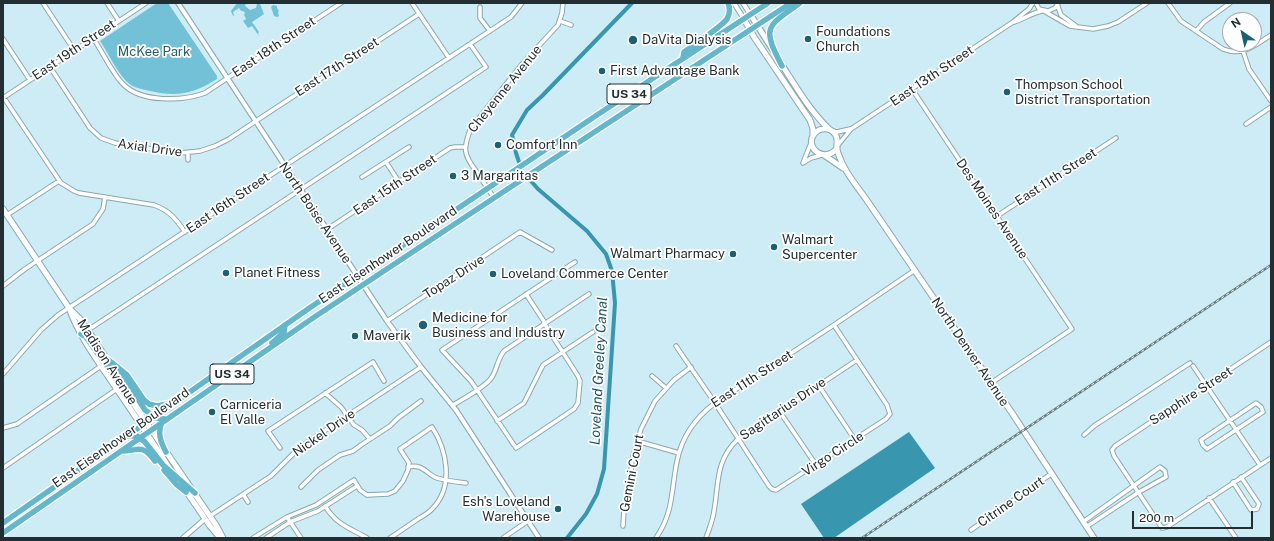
<!DOCTYPE html>
<style>
body{margin:0}
#map{position:relative;width:1274px;height:541px;overflow:hidden;background:#ceecf5;font-family:"Public Sans",sans-serif}
canvas{display:block}
.frame{position:absolute;inset:0;border:4px solid #222e31;pointer-events:none}
.north{position:absolute;left:1222px;top:12px;width:40px;height:40px;box-sizing:border-box;background:#fff;border:1px solid #a7abad;border-radius:50%;rotate:326deg;font-size:11px;font-weight:700;line-height:16px;text-align:center;color:#222e31}
.north::after{content:'';display:block;margin:auto;width:14px;height:18px;background:#1c6172;clip-path:polygon(50% 0,100% 100%,50% 72%,0 100%)}
.scale{position:absolute;left:1132px;top:511px;width:121px;height:18px;box-sizing:border-box;border:2px solid #222e31;border-top:0;padding-left:5px;font-size:12px;line-height:14px;white-space:nowrap;color:#222e31;-webkit-text-stroke:3px #fff;paint-order:stroke}
</style>
<div id="map">
<canvas width="1274" height="541"></canvas>
<div class="frame"></div>
<div class="north">N</div>
<div class="scale">200 m</div>
</div>
<script>
const context = document.querySelector('canvas').getContext('2d');
context.lineJoin = 'round';
function fill(path, color) {
  context.fillStyle = color;
  context.fill(path, 'evenodd');
}
function strokePath(path, color, width, dash) {
  context.strokeStyle = color;
  context.lineWidth = width;
  context.lineCap = dash ? 'butt' : 'round';
  context.setLineDash(dash || []);
  context.stroke(path);
}
function write(font, color, halo, rows, align = 'center') {
  context.font = font + ' "Public Sans",sans-serif';
  context.lineWidth = 3.5;
  context.setLineDash([]);
  context.textBaseline = 'middle';
  context.strokeStyle = halo;
  context.fillStyle = color;
  for (const [text, x, y, turn = 0] of rows) {
    context.save();
    context.translate(x, y);
    context.rotate((+turn || 0) * Math.PI / 180);
    context.textAlign = isNaN(turn) ? turn : align;
    if (halo) context.strokeText(text, 0, 0);
    context.fillText(text, 0, 0);
    context.restore();
  }
}
const green = new Path2D(`
 M157,3H168L217,76V79C193,94 177,97 150,91C141,89 134,88 127,82C116,71 109,54 100,41Z
 M237,3H246L245,6L250,10L256,8L257,4H260L264,14L252,22L259,32L258,33L259,36L252,26L248,28L243,21L246,19L244,15L245,13L243,11H241L239,8L233,12L234,15L233,16L231,11Z
 M273,5L277,6V8L279,11L278,12L279,16L277,17L274,16L271,7Z`);
const water = new Path2D(`
 M909,432L935,468L834,538H824L801,504Z`);
const canal = new Path2D(`
 M519,162L516,153L512,135L527,110L542,96L632,3
 M530,180L538,189L587,231L606,254L612,271L615,303L604,469L597,494L586,514L567,538`);
const minor = new Path2D(`
 M43,3L74,50
 M107,3L119,21
 M412,3L449,58
 M1036,3L1039,9L1048,11L1055,8L1058,4
 M1168,3L1181,21L1223,49C1243,57 1255,45 1271,35
 M1057,4L1061,15L1076,26
 M480,7V18L490,31
 M1044,11L1070,26L1093,29L1108,26L1118,22L1147,3
 M560,21L571,25
 M1014,22C1024,19 1032,13 1042,11
 M1196,31L1204,22L1230,3
 M93,38C102,51 113,74 123,84C141,103 183,101 205,93L341,3
 M3,39L30,80
 M1243,51L1249,69L1271,101
 M50,67L90,128L101,138L115,143L165,151L180,153L200,151L215,146L229,139L262,117L419,14
 M912,89L1072,329L991,383
 M3,98L146,3
 M4,98L61,183L74,191L79,193L154,205C170,211 176,219 185,232
 M1246,124L1271,107
 M833,131L837,132L850,129
 M838,145L851,129L1013,22L1029,9L1033,3
 M188,153V160
 M386,162L399,182
 M803,163L811,143
 M803,163L811,158L822,155
 M362,177L409,147
 M494,198C488,189 482,180 476,171C463,154 463,148 471,128L523,63L558,25L562,13L563,3
 M7,215L59,181
 M997,216L1116,138
 M326,230L450,148L455,147H465
 M3,286L25,269L93,224L103,209L105,197
 M526,294L545,323
 M387,321L520,232L552,250
 M544,323L578,376L580,381L578,403L574,409L516,448L471,381L442,350L575,262
 M88,330L486,67L470,44
 M1271,342L1115,446L1112,450L1114,456L1162,528L1167,527L1271,458
 M676,346L715,403L769,486L772,489L776,490L886,419L890,414L887,405L834,325
 M1193,366L1260,465
 M3,374L41,330L58,315L511,17L522,3
 M652,376L666,388
 M819,386L855,440
 M325,393L341,407L354,425L362,430L370,439
 M1256,403L1261,407L1263,412L1207,449L1203,445L1201,440Z
 M453,405C463,399 486,387 492,377C497,369 498,358 504,351L589,294
 M780,412L816,465
 M497,421L524,403L543,365L593,332
 M3,428L17,424L101,366
 M1084,435L1094,426L1190,363
 M637,441L679,453
 M280,448L268,431L373,362L384,381
 M408,467C423,463 426,474 437,478C446,481 457,482 466,483
 M3,468L117,389
 M1233,482L1251,510L1257,509L1259,504L1241,477
 M301,487L318,470L340,455L353,451L361,445L390,426L398,418L421,401
 M243,494L248,502
 M1209,498L1236,538
 M325,506C337,525 348,527 367,538
 M210,516L271,476L300,447L421,367
 M287,517L301,538
 M1083,522L1160,467L1165,471L1166,477L1139,492L1086,527
 M623,526L624,510L629,495L632,460L641,429L655,401L674,380L691,367
 M971,530L1051,474
 M253,538L287,517L316,505L354,480L360,490L367,495L388,494L395,491L403,481L408,470L409,463L400,449L432,427C447,450 454,486 433,508C429,513 423,516 418,519C409,525 399,532 390,538
 M266,538L290,522L318,511L357,486
 M503,538L528,521
 M656,538C674,512 671,490 677,461C682,436 695,418 715,403L834,325L915,270
 M706,538C709,529 713,520 714,511C719,483 715,461 738,439L857,360`);
const tertiary = new Path2D(`
 M178,3L387,321L421,367L456,410L539,538
 M734,3L744,19
 M743,3L750,14
 M183,538L205,519`);
const secondary = new Path2D(`
 M750,14L773,50
 M744,19L754,37L810,120L813,129V135
 M780,62C795,85 809,110 829,129
 M837,148C825,164 804,148 814,134C820,127 830,127 835,134C839,139 836,144 837,149C837,152 839,155 840,158C845,173 857,186 866,199L1012,413L1094,538
 M824,155L843,168
 M3,209L69,308C79,336 97,360 114,385C134,414 153,443 172,472
 M69,308L81,320L108,361
 M115,372L133,403L216,525L223,538
 M184,488L210,526L220,538`);
const trunk = new Path2D(`
 M683,58L684,52C695,44 720,28 727,19C730,14 730,8 728,3
 M782,66C761,26 767,27 800,3
 M81,334L85,336L106,365L125,379L145,410L156,418L165,419
 M272,343L284,332L285,325
 M106,358L127,375L144,400L149,404L157,406L172,403
 M162,422C157,433 161,443 166,452
 M127,436H137L145,442L163,465L195,493
 M121,451C140,451 141,443 155,461
 M164,470L176,484L186,492
 M3,523L308,309L597,115L768,3
 M3,533L313,318L494,198L791,3`);
const rail = new Path2D(`
 M862,538L1271,265`);
const markers = [
 [808,39,4,"#1c6172"],
 [633,40,5,"#1c6172"],
 [602,71,4,"#1c6172"],
 [1007,92,4,"#1c6172"],
 [498,145,4,"#1c6172"],
 [453,176,4,"#1c6172"],
 [774,247,4,"#1c6172"],
 [733,254,4,"#1c6172"],
 [226,273,4,"#1c6172"],
 [493,274,4,"#1c6172"],
 [423,325,5,"#1c6172"],
 [355,336,4,"#1c6172"],
 [212,412,4,"#1c6172"],
 [558,509,4,"#1c6172"]
];
const shields = [
 [629,94,44],
 [232,374,44]
];
const shieldNames = [
 ["US 34",629,94],
 ["US 34",232,374]
];
const poiNames = [
 ["Foundations",816,32],
 ["Church",816,47],
 ["DaVita Dialysis",642,40],
 ["First Advantage Bank",610,71],
 ["Thompson School",1015,85],
 ["District Transportation",1015,100],
 ["Comfort Inn",506,145],
 ["3 Margaritas",461,176],
 ["Walmart",782,240],
 ["Supercenter",782,255],
 ["Walmart Pharmacy",725,254,"right"],
 ["Planet Fitness",234,273],
 ["Loveland Commerce Center",501,274],
 ["Medicine for",432,318],
 ["Business and Industry",432,333],
 ["Maverik",363,336],
 ["Carniceria",220,405],
 ["El Valle",220,420],
 ["Esh's Loveland",550,502,"right"],
 ["Warehouse",550,517,"right"]
];
const streetNames = [
 ["East 18th Street",274,47,-34],
 ["East 19th Street",74,50,-34],
 ["East 17th Street",337,67,-33],
 ["East 13th Street",932,76,-34],
 ["Cheyenne Avenue",505,89,-51],
 ["Axial Drive",150,148,8],
 ["East 11th Street",1056,177,-33],
 ["East 15th Street",395,185,-34],
 ["East 16th Street",228,203,-34],
 ["Des Moines Avenue",992,209,56],
 ["North Boise Avenue",315,213,56],
 ["East Eisenhower Boulevard",388,255,-34],
 ["Topaz Drive",454,277,-33],
 ["North Denver Avenue",970,352,56],
 ["Madison Avenue",107,362,57],
 ["East 11th Street",752,379,-33],
 ["Sapphire Street",1191,396,-33],
 ["Sagittarius Drive",783,409,-34],
 ["Nickel Drive",324,433,-35],
 ["East Eisenhower Boulevard",121,438,-35],
 ["Virgo Circle",833,454,-33],
 ["Gemini Court",632,473,-79],
 ["Citrine Court",1011,502,-35]
];
const parkNames = [
 ["McKee Park",154,52]
];
const waterNames = [
 ["Loveland Greeley Canal",599,371,-87]
];
fill(green, '#72c1d7');
fill(water, '#3897af');
strokePath(canal, '#3897af', 4);
strokePath(minor, '#8aa7af', 5.5);
strokePath(tertiary, '#8aa7af', 6);
strokePath(secondary, '#8aa7af', 7);
strokePath(trunk, '#fff', 8);
strokePath(minor, '#fff', 3.5);
strokePath(tertiary, '#fff', 4);
strokePath(secondary, '#fff', 5);
strokePath(trunk, '#64b6ca', 5.5);
strokePath(rail, '#677a7f', 2.5);
strokePath(rail, '#fff', 1, [3]);
for (const [x, y, r, color] of markers) {
  const dot = new Path2D();
  dot.arc(x, y, r, 0, 2 * Math.PI);
  context.fillStyle = color;
  context.fill(dot);
  strokePath(dot, '#fff', 1.5);
}
for (const [x, y, w] of shields) {
  const box = new Path2D();
  box.roundRect(x - w / 2, y - 10, w, 20, 3);
  context.fillStyle = '#fff';
  context.fill(box);
  strokePath(box, '#222e31', 1);
}
write('bold 12px', '#222e31', null, shieldNames);
write('13px', '#222e31', '#fff', poiNames, 'left');
write('13px', '#222e31', '#fff', streetNames);
write('13px', '#295c6a', '#fff', parkNames);
write('italic 14px', '#1f5360', '#fff', waterNames);
</script>
